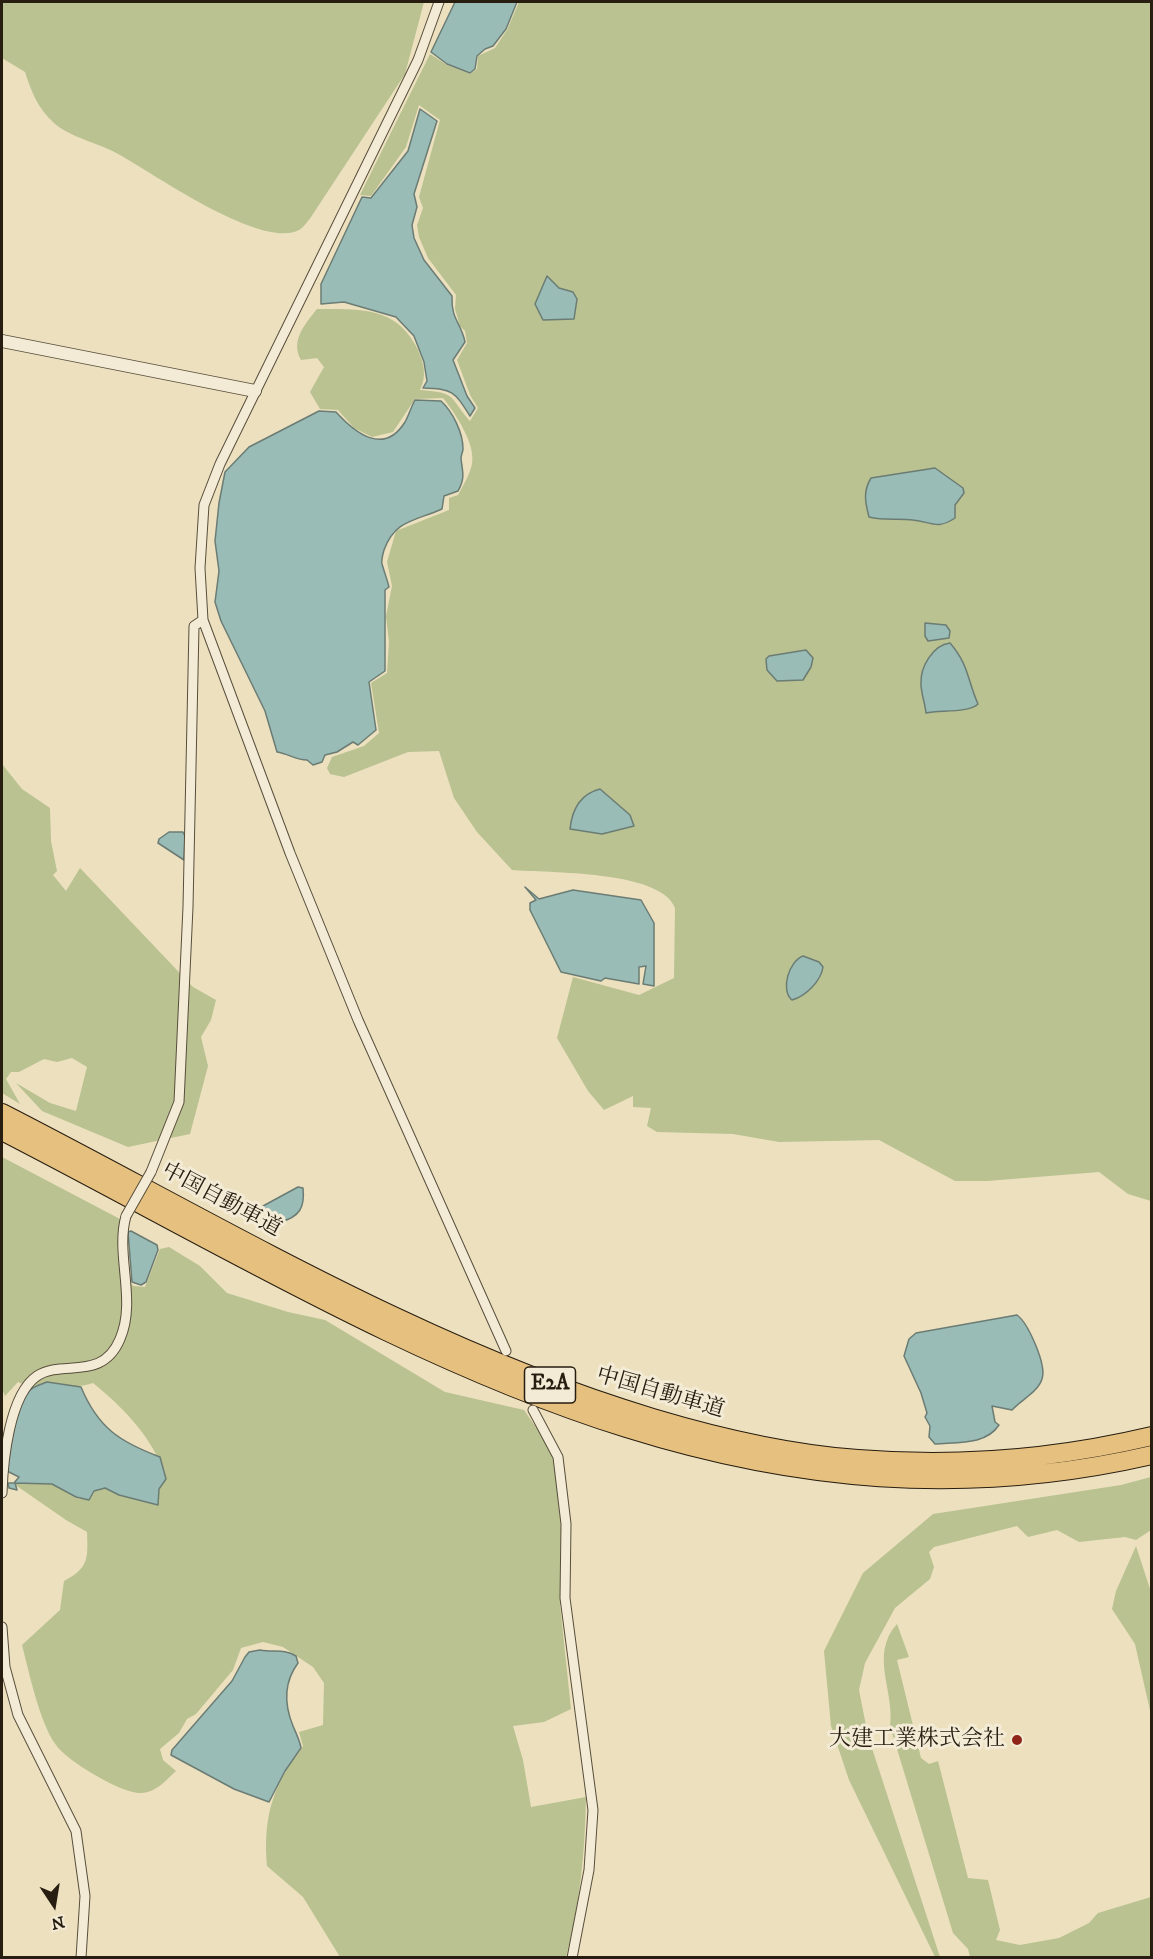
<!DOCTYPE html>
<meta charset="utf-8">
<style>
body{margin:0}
#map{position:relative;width:1153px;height:1959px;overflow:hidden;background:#ece0be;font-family:"IM FELL DW Pica",serif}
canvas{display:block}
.frame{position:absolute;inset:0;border:3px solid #271d10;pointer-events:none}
.north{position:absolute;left:24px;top:1875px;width:60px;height:60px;-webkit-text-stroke:4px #f3ebd5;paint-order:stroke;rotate:168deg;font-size:16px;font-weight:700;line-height:24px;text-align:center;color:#271d10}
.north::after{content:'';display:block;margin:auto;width:21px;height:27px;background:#271d10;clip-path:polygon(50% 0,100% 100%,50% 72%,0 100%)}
</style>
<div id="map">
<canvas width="1153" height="1959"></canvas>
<div class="frame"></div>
<div class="north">N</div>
</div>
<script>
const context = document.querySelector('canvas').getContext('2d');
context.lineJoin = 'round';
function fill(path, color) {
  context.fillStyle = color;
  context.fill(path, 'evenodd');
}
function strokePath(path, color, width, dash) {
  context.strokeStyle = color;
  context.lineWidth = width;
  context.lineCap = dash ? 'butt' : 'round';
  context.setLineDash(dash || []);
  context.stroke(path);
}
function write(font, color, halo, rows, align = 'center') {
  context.font = font + ' "IM FELL DW Pica","Noto Serif JP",serif';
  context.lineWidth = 6;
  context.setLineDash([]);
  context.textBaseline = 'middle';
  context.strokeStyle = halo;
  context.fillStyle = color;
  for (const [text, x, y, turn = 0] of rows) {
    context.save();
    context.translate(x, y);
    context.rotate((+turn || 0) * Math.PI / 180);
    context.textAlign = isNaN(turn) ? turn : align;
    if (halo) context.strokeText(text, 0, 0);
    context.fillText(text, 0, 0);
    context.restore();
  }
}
const green = new Path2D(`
 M2,2H424L405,74L311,217C308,221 303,228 299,230C262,250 154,174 120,155C102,144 69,137 54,123C38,109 31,91 25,72L2,58Z
 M519,2H1151V1201L1128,1194L1099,1172L987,1181H955L879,1140L779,1142L733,1134L657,1132L647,1126L651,1108L633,1107V1096L604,1110L588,1091L557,1038L573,977L639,995L674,978L675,908C661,870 548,873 512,870L477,832L454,798L439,751L408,752L344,777L330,774L327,768L332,757L364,746L379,733L371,683L387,673L389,642L386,616L392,586L387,562L396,531L449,510V498L458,495C463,486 470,474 472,464C476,444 455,413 443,398L415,399L393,432L372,437L354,428L338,410L320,409L310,392L324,367L317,358L301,360C290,341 305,324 317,309C360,309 397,306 418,350C424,364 427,376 420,390C458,393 448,396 470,421L478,408L470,395L457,360L467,343L465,331L460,326L455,309L456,295L428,258L419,237L417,225L423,208L419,197L440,120L419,105L406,147L371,196L360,195L430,54L447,65L470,74L477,69L478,56L495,48L507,30Z
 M2,764L22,789L50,808L51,841L57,871L53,875L66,891L80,868L193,987L216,1000L211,1020L201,1037L208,1066L190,1134L128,1147L42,1111L16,1083L50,1103L76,1111L87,1067L72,1058L57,1062L44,1059L19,1072H11L6,1079L20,1104L2,1093Z
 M2,1157L120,1219C119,1253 111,1254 133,1286L145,1287L160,1249L169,1247L200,1266L227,1293L288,1312L325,1320L445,1392L524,1410L551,1449L555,1471L561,1527L560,1605L571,1709L544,1722L513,1726L523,1760L531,1807L586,1797C585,1852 580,1904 566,1957H340L303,1897L267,1866C264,1830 268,1801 287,1769C292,1761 299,1754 303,1746L299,1732L323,1725L324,1683L313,1667L283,1647L263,1642L241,1648L233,1670L196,1714L187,1719L179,1733L160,1749L163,1760L176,1771C165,1781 155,1794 138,1793C118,1791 67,1761 56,1745C40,1724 29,1672 22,1645L60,1610L64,1581C89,1568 88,1558 87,1532L66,1520L14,1484H52L76,1498L89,1500L95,1491L105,1487L119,1495L157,1505L159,1490L166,1479C155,1440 124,1408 93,1383C70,1391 54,1380 31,1388L18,1382L5,1396L2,1389Z
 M1151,1477V1530L1136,1540L1125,1537L1079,1542L1057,1530L1028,1537L1017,1526L934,1547L929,1552L934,1567L930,1579L895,1608L865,1663L859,1690L868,1736L940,1957H935L849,1780L831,1726L824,1651L863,1573L933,1514L1121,1485Z
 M1136,1546L1151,1592V1715L1135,1644L1112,1609L1116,1591Z
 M897,1624L909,1657L897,1660L921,1758L929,1764L938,1761L968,1878L988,1880L1000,1930L996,1940L1020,1945L1059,1938L1089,1923L1098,1913L1151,1897V1957H970L968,1949L953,1933L890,1726C895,1691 869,1655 897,1624Z`);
const water = new Path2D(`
 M455,2H517L506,29L493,46L485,49L477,56L475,69L470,73L447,64L431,52Z
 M420,109L437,121L414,194L417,207L412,225L414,238L424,260L452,296C451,320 461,322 465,342L453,360L467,396L475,408L470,416C454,391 453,389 423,388L427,381L424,362L414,336L396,317L344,302L321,304V284L362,197L371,198L408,151Z
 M547,276L559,288L573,292L577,299L574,319L543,320L535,304Z
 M415,400L441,401C453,412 463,433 463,449C463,452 461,455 461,458C462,471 466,477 458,491L444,496L442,509C415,521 395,520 384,550C383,554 381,560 382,564C384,571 387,579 389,587L385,590V671L369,682L376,730L358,745L353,742L337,752L325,755L322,762L313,765L307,760C296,760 289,754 277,752L265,711L221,621L215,602L219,571L215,541L219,503L225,472L249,447L319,411L336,412C355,433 384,456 405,422C409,415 411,407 415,400Z
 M935,468L963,488L964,493L955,505V518C937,530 932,522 913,520C898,518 885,521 869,517C865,502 863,491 871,478Z
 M925,623L946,625L950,631L949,638L928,641L925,636Z
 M950,643C969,665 967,679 978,704C969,713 940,710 926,713C925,703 921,693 921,684C920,667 933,645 950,643Z
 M806,650L813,658L811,667L803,680L777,681L767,670L766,659L769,656Z
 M600,789L630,815L634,826L602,834L570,829C572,810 580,794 600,789Z
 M169,832H183L185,836L184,860L158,843L159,839Z
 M525,887L539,899L573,890L641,900L654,923V986L643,984L646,966L639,967V984L605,978L601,981L561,972L530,910V903L536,900Z
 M803,956L819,962L823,967C821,981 806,996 792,1000C780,990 789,961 803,956Z
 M298,1187L303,1188C305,1207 300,1217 280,1222L266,1214L263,1206Z
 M131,1231L157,1245L158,1250L146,1282L141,1285L132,1282L128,1232Z
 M1017,1315C1028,1323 1047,1365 1042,1379C1038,1392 1021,1400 1012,1410L992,1406L995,1422L999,1425C986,1445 958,1442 935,1444L929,1437L930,1426L925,1417L927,1413L921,1393L904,1356L909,1339L916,1333Z
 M47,1382L81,1387C98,1428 120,1442 160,1457L166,1479L159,1489L158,1505L119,1495L105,1488L94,1491L89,1500L76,1497L52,1484L15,1483L17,1490L9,1488L8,1483H14L19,1477L7,1471C6,1445 12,1411 30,1390C34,1386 42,1384 47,1382Z
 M260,1650C274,1653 283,1648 296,1656L298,1663C284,1682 284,1704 293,1726C296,1733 300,1741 301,1748L285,1771L269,1802L234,1789L171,1755L172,1750L232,1681L245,1657L249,1652Z`);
const minor = new Path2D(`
 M439,2L418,60L220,464L204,505L200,568L203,620L290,853L358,1020L506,1351
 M151,1172L179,1102L188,907L194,626L203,620
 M533,1410L558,1457L566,1524L565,1598L593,1810L589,1870L572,1958
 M2,1493C3,1462 9,1395 37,1376C63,1359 102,1382 120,1339C137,1300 115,1255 126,1216
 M2,1627L5,1667L18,1715L76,1831L85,1896L81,1958`);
const tertiary = new Path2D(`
 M2,341L255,391`);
const motorway = new Path2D(`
 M2,1113C215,1222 422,1349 653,1418C720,1438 788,1454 858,1459C957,1467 1055,1459 1152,1436
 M2,1131C372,1321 713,1556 1152,1455`);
const minorBridge = new Path2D(`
 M126,1216L151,1172`);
const markers = [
 [1017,1740,6,"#8f2418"]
];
const shields = [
 [550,1385,51]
];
const shieldNames = [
 ["E2A",550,1385]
];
const streetNames = [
 ["中国自動車道",221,1201,28],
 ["中国自動車道",660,1394,16]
];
const poiNames = [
 ["大建工業株式会社",1005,1740]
];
fill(green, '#b9c290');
fill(water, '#99bcb6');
strokePath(water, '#6b7c74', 1.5);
strokePath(minor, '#584e3c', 11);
strokePath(tertiary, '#584e3c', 14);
strokePath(motorway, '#271d10', 20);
strokePath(minor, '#f3ebd5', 9);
strokePath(tertiary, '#f3ebd5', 12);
strokePath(motorway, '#e6c07f', 18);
strokePath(minorBridge, '#584e3c', 11, []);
strokePath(minorBridge, '#f3ebd5', 9);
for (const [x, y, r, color] of markers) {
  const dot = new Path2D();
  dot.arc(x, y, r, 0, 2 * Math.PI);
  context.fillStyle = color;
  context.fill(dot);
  strokePath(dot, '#f3ebd5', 2);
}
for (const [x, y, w] of shields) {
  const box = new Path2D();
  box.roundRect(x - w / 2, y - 18, w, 36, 4.5);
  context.fillStyle = '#f3ebd5';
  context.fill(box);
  strokePath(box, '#271d10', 1.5);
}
write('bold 21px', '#271d10', null, shieldNames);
write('22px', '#271d10', '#f3ebd5', streetNames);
write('22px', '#271d10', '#f3ebd5', poiNames, 'right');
</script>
